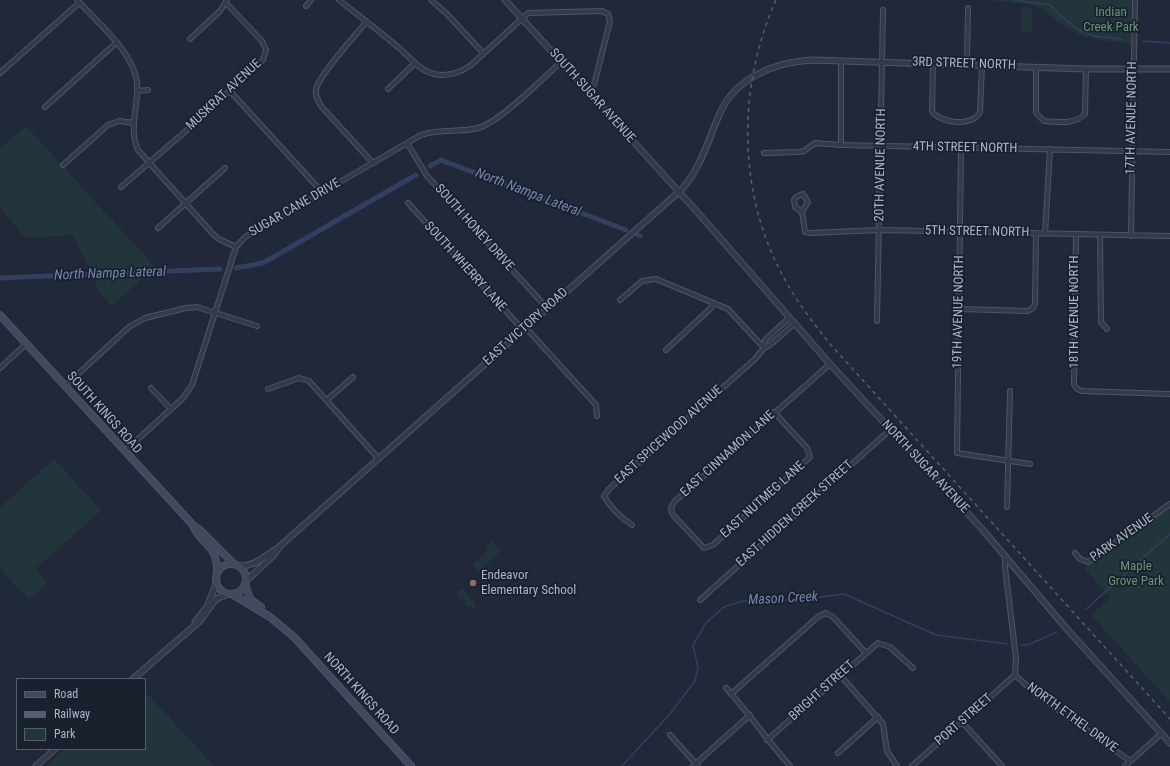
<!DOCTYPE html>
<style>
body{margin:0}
#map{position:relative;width:1170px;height:766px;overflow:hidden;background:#202839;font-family:"Roboto Condensed",sans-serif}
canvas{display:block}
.legend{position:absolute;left:16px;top:678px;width:130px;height:72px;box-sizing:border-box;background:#19202e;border:1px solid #555c6b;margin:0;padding:5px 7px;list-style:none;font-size:12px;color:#aeb5c6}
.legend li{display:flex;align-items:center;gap:8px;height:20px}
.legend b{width:20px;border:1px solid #555c6b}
</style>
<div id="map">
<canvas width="1170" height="766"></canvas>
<ul class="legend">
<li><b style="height:5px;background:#42495d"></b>Road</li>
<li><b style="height:5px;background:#555e71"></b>Railway</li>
<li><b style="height:11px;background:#22353a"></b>Park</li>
</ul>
</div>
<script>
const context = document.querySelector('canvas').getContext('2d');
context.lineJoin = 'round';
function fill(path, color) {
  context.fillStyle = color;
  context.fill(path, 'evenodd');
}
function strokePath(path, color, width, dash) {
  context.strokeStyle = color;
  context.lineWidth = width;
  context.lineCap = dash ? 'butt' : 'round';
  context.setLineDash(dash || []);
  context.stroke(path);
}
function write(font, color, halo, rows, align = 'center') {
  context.font = font + ' "Roboto Condensed",sans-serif';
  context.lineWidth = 3.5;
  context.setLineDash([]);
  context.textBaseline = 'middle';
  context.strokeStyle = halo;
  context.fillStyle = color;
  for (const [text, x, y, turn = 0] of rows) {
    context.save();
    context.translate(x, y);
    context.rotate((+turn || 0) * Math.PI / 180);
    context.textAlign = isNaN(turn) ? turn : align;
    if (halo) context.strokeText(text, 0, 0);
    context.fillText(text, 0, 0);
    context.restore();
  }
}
const green = new Path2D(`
 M990,0H1132L1131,43C1107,41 1084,40 1063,26C1053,20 1047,9 1036,6C1021,2 1005,3 990,0Z
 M1022,6L1032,8V33L1022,32Z
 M26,126L155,267L91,271L73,235L26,238L0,208V149Z
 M147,274L112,306L96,288V276Z
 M54,459L101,510L36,569L48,583L29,600L0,569V508Z
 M1170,507V702L1091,615L1110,598L1084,568Z
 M492,541L501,551L478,572L472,565L488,551L485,547Z
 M462,588L477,605L473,609L470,606L468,608L456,594Z
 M145,691L214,766H46L65,749H145Z`);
const stream = new Path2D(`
 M1014,0L1050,5L1063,18L1079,30L1094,36L1122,39
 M1143,41L1170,43
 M1085,610L1170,534
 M1021,645H1028L1057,632
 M622,766L669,715L695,681L698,668L693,645L706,623L724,607L742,601L798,600L844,594L936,635L1008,644`);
const canal = new Path2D(`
 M430,166L441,160L626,230
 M636,234L640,236
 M236,268L263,263L416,175
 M0,278L220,269`);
const minor = new Path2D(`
 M77,0C97,22 134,52 137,83C139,105 128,129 138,150L213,234L219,239L236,247
 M339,0C359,16 379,31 398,47C410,57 418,70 434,74C447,77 459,73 470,66L528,13L602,11L608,14L610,21L594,85L588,91
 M431,0L447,14L483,53
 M306,6L311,0
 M366,22C356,35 319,75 316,89C315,96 318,101 321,106L373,163
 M190,39L220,11L227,0
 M933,63L932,111C941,124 973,127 980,112L982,64
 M967,64L968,8
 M1036,67V113L1044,121C1059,122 1074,125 1085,114L1086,69
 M0,73L79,3
 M388,89L415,63
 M137,91L148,90
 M230,91L322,192
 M45,107L116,43
 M407,143L427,176L547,308
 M841,145V61
 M961,148L957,453L1030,464
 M764,153L798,152L804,151L815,143L841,145L1170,152
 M63,165L108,125L119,121L134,123
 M121,187L194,124L263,60L266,50L262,41L226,3
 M803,194L808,202L802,212L795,207L794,200L796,197Z
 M408,203L523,330
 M802,212L805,232L810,233L880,230L1170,236
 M158,228L225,168
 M1045,234L1050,149
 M1076,234L1074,384L1077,389L1082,391L1170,394
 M1100,235L1101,322L1107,329
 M1131,236L1135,0
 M620,300L642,281L656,279L728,309L764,348
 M959,309L1028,311L1033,308L1035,304L1036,233
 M877,321L883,10
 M526,328L596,405L597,416
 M764,348L770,345L794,324
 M666,350L711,308L714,303
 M0,368L26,344
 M65,386L129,327L145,318L186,308L197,307L257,326
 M151,388L171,409
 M268,389L299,378L309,381L379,459
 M327,400L353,377
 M774,412L807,448L810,457L713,545L704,548L673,515C670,509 671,506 675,501L830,364
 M125,451L183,398L192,385L236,247L245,237L421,135C440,128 459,133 478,128C499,123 543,78 561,62
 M1007,507L1010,391
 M632,525C621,518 611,508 604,496L609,489L755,359L764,348L765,340L789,318
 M1075,553L1080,559L1088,562L1170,504
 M1005,555V567L1016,658L1015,675L1036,694L1130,761
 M700,600L891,429
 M840,675L883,724L887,751L897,766
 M726,688C749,713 767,740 790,766
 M731,694L819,616L826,613L833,617L865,652
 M962,722L1002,766
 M670,735L698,766
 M767,740L878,643L890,647L913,668
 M838,753L878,717
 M693,766L750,715
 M912,766L1015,675
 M1125,766L1161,734`);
const tertiary = new Path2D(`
 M505,0L700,215L830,364L982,529L1066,628L1170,743
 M240,566C257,566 264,555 279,548
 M246,581L274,555L279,547L682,189C702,166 708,140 720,113C736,77 776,62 812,60L1086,69H1170
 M195,622L207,607L216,584
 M133,679L200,621L216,599L228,594
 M36,766L55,749`);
const secondary = new Path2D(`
 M0,315L193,525L200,530L233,563
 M193,526C203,547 217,544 217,571
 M216 579a15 15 0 1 1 30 0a15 15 0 1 1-30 0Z
 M245,584L250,599L261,607
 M232,594L270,617L294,637L411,766`);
const rail = new Path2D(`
 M776,0C736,89 737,199 788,285C800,306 815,325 830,344L1170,719`);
const markers = [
 [473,583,4,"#8d6e63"]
];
const parkNames = [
 ["Indian",1111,13],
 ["Creek Park",1111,28],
 ["Maple",1136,567],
 ["Grove Park",1136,582]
];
const streetNames = [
 ["3RD STREET NORTH",964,64,2],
 ["MUSKRAT AVENUE",224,95,-43],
 ["SOUTH SUGAR AVENUE",592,96,48],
 ["17TH AVENUE NORTH",1132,118,-89],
 ["4TH STREET NORTH",965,148,1],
 ["20TH AVENUE NORTH",881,165,-89],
 ["SUGAR CANE DRIVE",295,208,-30],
 ["SOUTH HONEY DRIVE",474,228,48],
 ["5TH STREET NORTH",977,232,1],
 ["SOUTH WHERRY LANE",465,267,48],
 ["19TH AVENUE NORTH",959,312,-89],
 ["18TH AVENUE NORTH",1075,312,-90],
 ["EAST VICTORY ROAD",526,327,-42],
 ["SOUTH KINGS ROAD",104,413,48],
 ["EAST SPICEWOOD AVENUE",669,435,-42],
 ["EAST CINNAMON LANE",728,454,-42],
 ["NORTH SUGAR AVENUE",925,467,47],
 ["EAST NUTMEG LANE",763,500,-42],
 ["EAST HIDDEN CREEK STREET",795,514,-42],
 ["PARK AVENUE",1122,538,-35],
 ["BRIGHT STREET",822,691,-42],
 ["NORTH KINGS ROAD",361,694,48],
 ["NORTH ETHEL DRIVE",1072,718,36],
 ["PORT STREET",964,720,-41]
];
const poiNames = [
 ["Endeavor",481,576],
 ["Elementary School",481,591]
];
const waterNames = [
 ["North Nampa Lateral",528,193,21],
 ["North Nampa Lateral",110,274,-2],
 ["Mason Creek",783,599,-3]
];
fill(green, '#22353a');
strokePath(stream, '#323f5f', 1.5);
strokePath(canal, '#323f5f', 5);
strokePath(minor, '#4e5564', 6);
strokePath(tertiary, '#4e5564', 7);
strokePath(secondary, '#4e5564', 8);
strokePath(minor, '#343a49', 4);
strokePath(tertiary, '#343a49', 5);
strokePath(secondary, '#42495d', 6);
strokePath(rail, '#555e71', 1.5, [4, 4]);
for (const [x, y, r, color] of markers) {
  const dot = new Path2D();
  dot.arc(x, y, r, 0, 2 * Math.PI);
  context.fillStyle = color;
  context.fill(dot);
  strokePath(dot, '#19202e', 1.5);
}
write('13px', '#659776', '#19202e', parkNames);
write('13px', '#aeb5c6', '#19202e', streetNames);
write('13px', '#aeb5c6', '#19202e', poiNames, 'left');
write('italic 14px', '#7587b0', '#19202e', waterNames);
</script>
